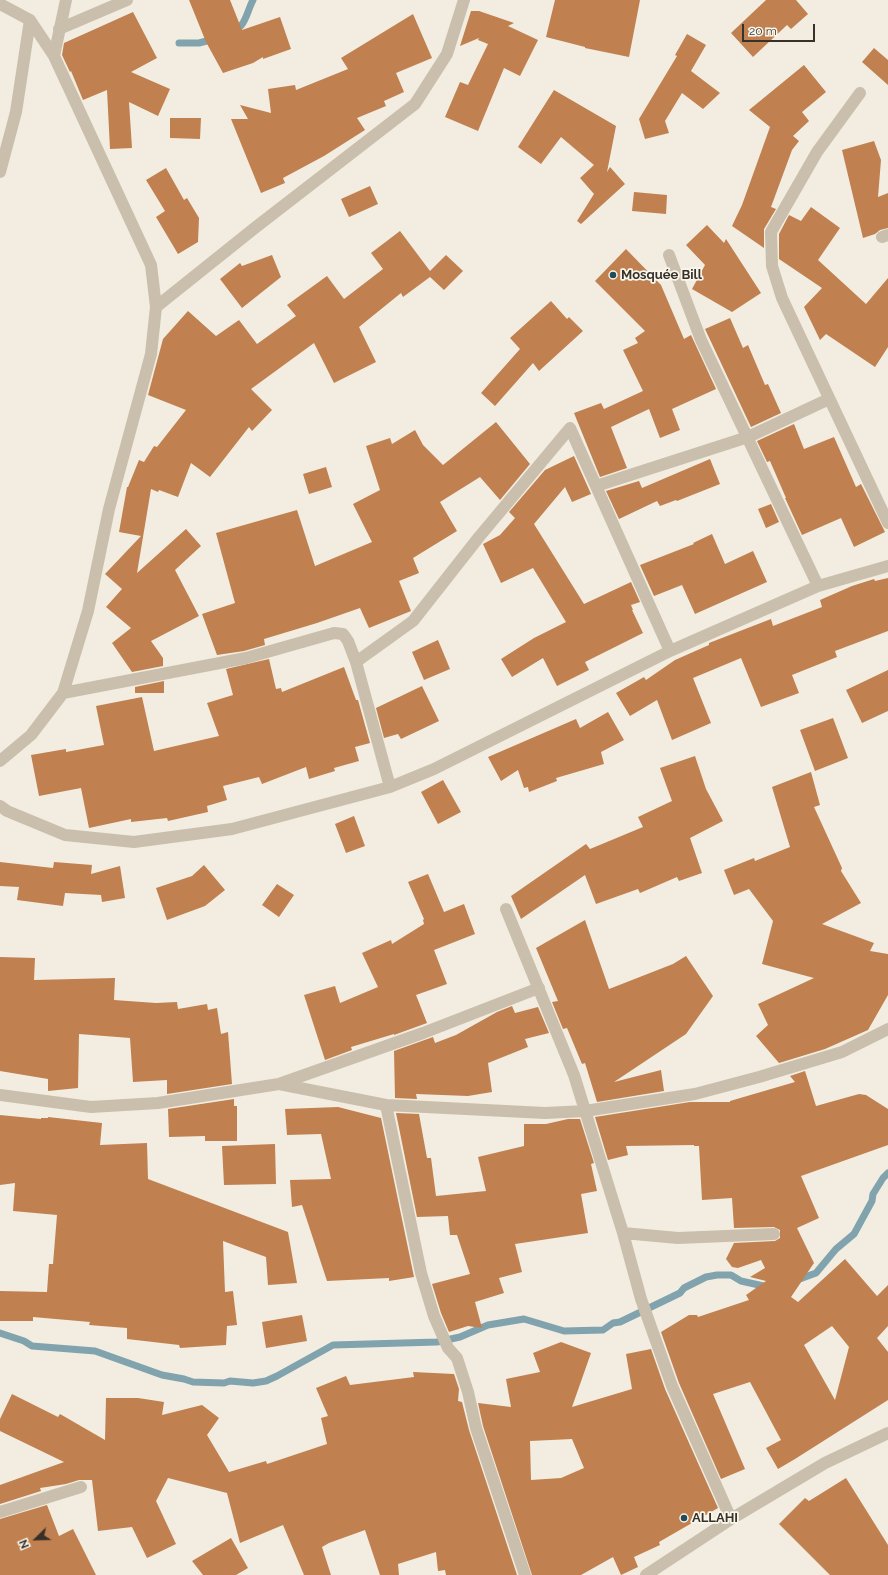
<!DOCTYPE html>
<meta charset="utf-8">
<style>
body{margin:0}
#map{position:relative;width:888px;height:1575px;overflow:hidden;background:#f2ede0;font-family:Raleway,sans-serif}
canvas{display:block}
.north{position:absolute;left:16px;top:1519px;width:40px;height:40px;-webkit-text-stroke:3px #f9f6ec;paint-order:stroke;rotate:247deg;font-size:11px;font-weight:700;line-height:16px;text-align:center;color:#38312a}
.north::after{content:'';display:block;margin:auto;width:14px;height:18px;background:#38312a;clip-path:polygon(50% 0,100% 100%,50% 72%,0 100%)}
.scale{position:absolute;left:742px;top:24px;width:73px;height:18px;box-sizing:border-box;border:2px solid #38312a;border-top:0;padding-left:5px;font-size:12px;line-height:14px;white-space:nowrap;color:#38312a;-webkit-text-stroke:3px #f9f6ec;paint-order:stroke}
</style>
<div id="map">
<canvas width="888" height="1575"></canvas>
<div class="north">N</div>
<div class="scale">20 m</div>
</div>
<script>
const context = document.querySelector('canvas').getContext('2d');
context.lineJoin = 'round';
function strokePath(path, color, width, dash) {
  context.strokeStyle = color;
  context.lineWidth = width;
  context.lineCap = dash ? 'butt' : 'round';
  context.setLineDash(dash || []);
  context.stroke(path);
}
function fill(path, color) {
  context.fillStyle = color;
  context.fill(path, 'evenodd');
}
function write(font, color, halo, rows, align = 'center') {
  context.font = font + ' Raleway,sans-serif';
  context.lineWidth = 3.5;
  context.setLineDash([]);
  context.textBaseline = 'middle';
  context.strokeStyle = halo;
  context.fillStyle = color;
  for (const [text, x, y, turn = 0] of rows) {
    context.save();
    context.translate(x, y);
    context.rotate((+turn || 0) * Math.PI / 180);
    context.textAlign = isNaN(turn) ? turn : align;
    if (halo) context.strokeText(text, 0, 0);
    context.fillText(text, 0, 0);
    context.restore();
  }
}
const stream = new Path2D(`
 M233,32C246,26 247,11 253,0
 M179,43H199L214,39
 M797,1280L816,1273L836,1249L854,1234L872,1201L873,1194L883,1178L888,1173
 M0,1333L24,1341L32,1346L95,1351L162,1375L184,1379L193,1382L224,1383L230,1381L253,1383L266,1381L277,1376L333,1345L437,1342L460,1337L488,1325L524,1319L564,1331L603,1330L613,1323L620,1322L680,1293L684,1288L706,1277L717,1275H731L741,1281L768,1287`);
const building = new Path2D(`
 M189,0H230L242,30L280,17L291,49L263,59V57L253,63L223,73L206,42Z
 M555,0H640L629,57L585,48V47L546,37Z
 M766,0H796L808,14L791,29L787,25L753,57L731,33Z
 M471,11H479L514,23L508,26L538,40L520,76L504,68L478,131L445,117L460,82L468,85L488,44L478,40L479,38L460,46Z
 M133,12L157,58L131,72L170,89L158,116L129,102L132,148L110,149L107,90L83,100L71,71L70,72L62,55L64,43Z
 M413,14L432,58L396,73L404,92L384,101L386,106L357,118L365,130L324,156L283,178L285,183L261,193L231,119H248L240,105L271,113L268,89L295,85L296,90L348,69L341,58Z
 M687,34L706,45L691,71L720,93L703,109L682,93L665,121L669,133L645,139L639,119L677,56L675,55Z
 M874,48L888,60V85L862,62Z
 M804,65L826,92L802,112L809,121L793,136L799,141L792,150L771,207L776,209L764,229V248L732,226L742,205L770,127L749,110Z
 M554,90L616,126L607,172L610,167L625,184L581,224L577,221L594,194L580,178L594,165L561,137L541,164L518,147Z
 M170,118H201L200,139L170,138Z
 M874,141L881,160L878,197L888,193V228L880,230L875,234L863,238L842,150Z
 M166,168L184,200L187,198L199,218L198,242L178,254L156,217L165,211L146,180Z
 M370,186L378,204L349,217L341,199Z
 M634,192L667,195L666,214L632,211Z
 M811,207L840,228L818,260L866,304L888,278V347L875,367L826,334L820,340L804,307L822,288L779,259V234L789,215L801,221Z
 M707,225L724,243L726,239L761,293L732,312L692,289L705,265L686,245Z
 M400,231L430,271L446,255L463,271L444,290L430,277L403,297L401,293L359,327L376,362L334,383L314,343L251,389L272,410L252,431L249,427L210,477L191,463L178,497L159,490L158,492L151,489L137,573L186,529L201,546L175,570L199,616L151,641L163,658V666L132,672L112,643L131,628L106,607L122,589L105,574L141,536L119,532L127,487H128L139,460L144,462L154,446L157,447L186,410L148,395L163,339L188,311L216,336L239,320L257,344L296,316L287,305L327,276L344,299L383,269L371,253Z
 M626,249L661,285L684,339L691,335L716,389L672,409L680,430L660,438L649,409L611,427L627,468L600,477L574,413L601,403L604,409L643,391L623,350L638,343L635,338L645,331L595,281Z
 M272,255L281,277L242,308L220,279L240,263L242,266Z
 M551,301L567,319L569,317L583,331L539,371L533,363L495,406L481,393L520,349L510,338Z
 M730,318L743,348L748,345L765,385L768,384L781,413L751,427L705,329Z
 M496,422L530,464L500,500L480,477L440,502L457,531L413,558L419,573L399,581L411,611L369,628L360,608L317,623L264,639L265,645L244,651L217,655L202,614L235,603L216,533L297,510L315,566L372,542L353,504L380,490L366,446L390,438L392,444L415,430L423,445L443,465Z
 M794,424L804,449L834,437L856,487L861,484L885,532L854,547L841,518L802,535L785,498H786L770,461L767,462L757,441Z
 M574,456L591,494L572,502L565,487L534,524L584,604L631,582L640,602L631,605L633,610H632L643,633L585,662L589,670L557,686L543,658L512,677L501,659L534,638L566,622L533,568L501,583L483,544L500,535L515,518L509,512L545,470Z
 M710,459L720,484L677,501L676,500L660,506L657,501L619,519L606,491L639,481L642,488Z
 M326,467L332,487L309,494L303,474Z
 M771,504L779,522L766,528L758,509Z
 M712,534L725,564L753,551L767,582L695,614L682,585L654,596L640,565L694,544L693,543Z
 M888,578V631L835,651L837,657L792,675L799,693L761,707L741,658L693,678L711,723L672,740L657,700L630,716L616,693L644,677L646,680L675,660L709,645V643L771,619L773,626L822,607L820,600L852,586L874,579L875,581Z
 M438,640L450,669L424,680L412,652Z
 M269,659L276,689L281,688L282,692L344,667L356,700H358L370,743L355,747L359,761L334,768L335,771L309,779L306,767L262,784L259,777L223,786L227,800L207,806L208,812L168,821L167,818L131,822V819L89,828L81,788L39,796L31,755L66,749V752L104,745L96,706L142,697L154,751L219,736L207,703L233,695L226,669Z
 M888,670V711L862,723L846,690Z
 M164,681V693H135V687Z
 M422,686L439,721L401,739L398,734L384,738L376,708Z
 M608,712L624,740L601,752L604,764L556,778L557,781L529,792L528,787L524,788L518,770L501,781L488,757L576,719L580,728Z
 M833,718L848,758L815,771L800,730Z
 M695,756L706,789L723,821L690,838L702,873L679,881L677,877L640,893L638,889L596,904L585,875L521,919L511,896L586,844L590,849L643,827L638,817L672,801L660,768Z
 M811,772L820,805L814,807L842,868L841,871L861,903L822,924L874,943L870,951L888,954V995L868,1030L825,1049L779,1063L756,1036L768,1025L758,1004L814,978L762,964L773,921L749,889L734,895L724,870L754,858L755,861L790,847L772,787Z
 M443,780L461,812L438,824L421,792Z
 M354,816L365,846L346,853L335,824Z
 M0,862L53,868L54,862L92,865L91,874L120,866L125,898L102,902L101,895L65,893L63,906L17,900L19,887L0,886Z
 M204,865L225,890L205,906L167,920L156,888L192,876Z
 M428,874L444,912L464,904L475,934L434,950L447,984L416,995L427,1023L394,1035V1034L351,1047L352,1050L325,1060L304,995L335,986L340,1003L378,987L362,953L391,940L392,944L424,924L423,920L424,919L408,882Z
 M277,884L294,895L279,917L262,905Z
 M585,920L609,989L673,964L686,956L713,996L686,1034L614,1082L661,1070L664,1091L597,1102L585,1063L582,1064L567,1028L563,1029L552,1002L558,1001L536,948Z
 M0,957L35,958L34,980L115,978L114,1000L156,1003L177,1002L178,1009L207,1004L208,1010L217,1008L221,1034L228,1032L232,1084L167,1094V1080L133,1082L130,1038L79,1034L78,1088L48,1091V1079L0,1071Z
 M512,1006L515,1013L538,1007L549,1033L525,1039L528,1047L488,1063L492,1092L468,1096L416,1094L417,1099L395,1098L394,1051L433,1037L435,1043L456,1035L497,1012Z
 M805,1071L816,1106L859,1094L866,1095L888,1109V1145L801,1176L819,1218L797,1228L814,1263L791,1297L798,1302L845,1259L877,1296L888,1285V1326L877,1338L888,1352V1400L795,1459L778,1469L766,1448L781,1440L750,1382L713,1394L745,1469L721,1479L679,1383L661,1332L689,1315H697L698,1317L749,1300L746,1295L766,1281L750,1277L765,1268L761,1260L738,1268L732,1267L726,1259L734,1243L775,1241L780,1238V1230L774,1227L734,1228L732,1198L702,1200L699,1146H694V1145L626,1146L628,1155L608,1160L595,1117L690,1102H730V1101L795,1082L790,1076ZM832,1326L849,1347L835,1400L804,1345Z
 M234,1099V1106H237V1141H205V1136L169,1137L168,1109Z
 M338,1107L381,1118L414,1277L389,1281V1278L327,1281L302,1205L292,1207L290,1180L331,1179L321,1134L287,1135L285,1109Z
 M396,1113L419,1114L427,1158H431L436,1196L486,1191L478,1157L524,1146V1124H546L568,1119H580L594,1163L591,1164L597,1191L581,1194L588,1233L515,1244L522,1272L499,1278L504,1293L475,1302L482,1328L468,1326L449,1332L441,1313L432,1284L470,1274L457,1235H450L448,1216L417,1217Z
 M0,1115L41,1119V1118H48V1117L102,1123L100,1145L147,1143L148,1179L288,1232L297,1283L268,1285L266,1257L223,1241L225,1292L233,1291L237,1325L227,1326L226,1345L180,1348L179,1345L127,1339V1328L89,1325L90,1322L33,1317V1321H0V1291L47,1292L49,1264H53L57,1215L13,1211L15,1183L0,1185Z
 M275,1144L276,1184L224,1185L222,1146Z
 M302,1315L307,1341L266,1348L262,1322Z
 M561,1342L591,1353L572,1407L632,1389L626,1354L651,1349L665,1389L718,1508L659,1542L660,1545L634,1557L638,1567L621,1575L613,1557L581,1575H532L483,1426L478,1403L511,1407L506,1379L540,1372L533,1353ZM572,1439L584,1468L561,1478L531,1480L530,1441Z
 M413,1372L454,1374L459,1389L458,1401L462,1402L469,1430L517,1575H446L445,1570L438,1571L436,1552L398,1564L399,1575H380L365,1530L329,1543L322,1547L331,1575H304L283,1525L240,1543L227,1493L168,1478L156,1501L176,1544L147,1558L132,1527L98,1531L92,1480H79L66,1484L40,1488L41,1491L0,1504V1485L64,1462L0,1431V1419L12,1394L58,1417L60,1414L105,1440L106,1398H138L164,1402L162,1415L202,1405L219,1418L207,1435L229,1472L266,1461L267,1464L327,1444L321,1418L328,1416L316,1388L346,1376L350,1385L414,1377Z
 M846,1478L888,1545V1575H830L779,1524L805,1498L809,1501Z
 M47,1505L59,1536L73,1529L96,1575H0V1519Z
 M231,1538L248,1568L236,1575H203L192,1561Z`);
const street = new Path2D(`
 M0,4L30,20L54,56L151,265L156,307L151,354L109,509L88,611L63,693L31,735L0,761
 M59,29L127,0
 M54,56L66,0
 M860,93L817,152L771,232L772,266L782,298L888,523
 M0,172L16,112L30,20
 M882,237L888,235
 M669,255L701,340L818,586
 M156,307L256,227L415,104L447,54L464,0
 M596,486L748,437L829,399
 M356,662L413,621L479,537L570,428L670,651
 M63,693L246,658L334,633L343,634L348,641L356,662L390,787
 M0,806L7,811L65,835L134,842L232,829L390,787L434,769L670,651L818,586L888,566
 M506,909L574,1075L623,1233L641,1299L672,1386L731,1519
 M279,1084L386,1105L545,1113L585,1111L695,1094L759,1077L842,1052L888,1029
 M0,1095L91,1107L158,1103L279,1084L423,1033L539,988
 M386,1105L421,1273L434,1316L448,1348L457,1358L468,1392L476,1428L525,1575
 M623,1233L678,1238L774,1234
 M0,1512L81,1487
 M646,1575L731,1519L825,1463L888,1433`);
const markers = [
 [613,275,4,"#224a58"],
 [684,1518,4,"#224a58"]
];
const poiNames = [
 ["Mosquée Bill",621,275],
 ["ALLAHI",692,1518]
];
strokePath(stream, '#80a3ae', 7);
fill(building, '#c0804f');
strokePath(street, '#cabfac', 12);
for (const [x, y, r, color] of markers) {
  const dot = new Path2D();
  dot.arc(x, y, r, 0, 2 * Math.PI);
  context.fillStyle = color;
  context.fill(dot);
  strokePath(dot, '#f9f6ec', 1.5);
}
write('bold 13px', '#38312a', '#f9f6ec', poiNames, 'left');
</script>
